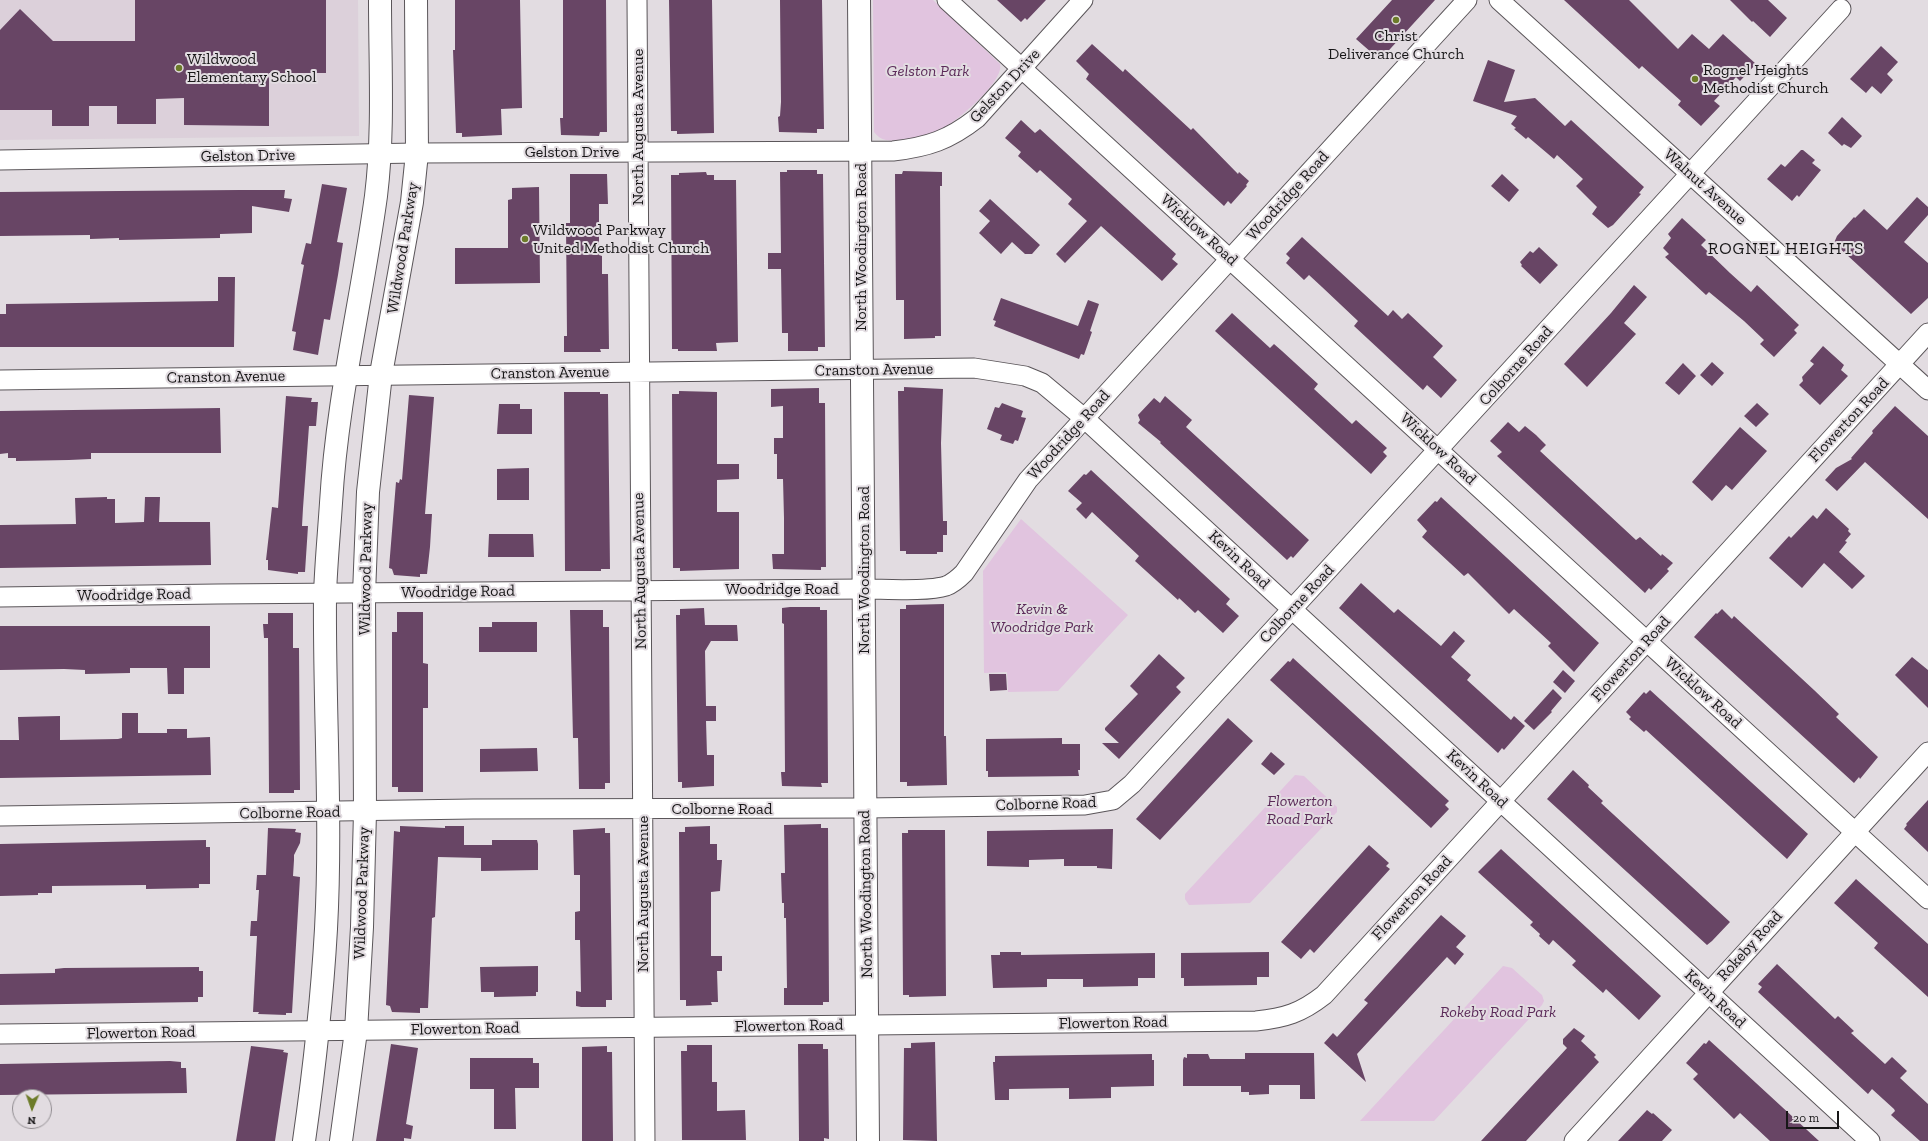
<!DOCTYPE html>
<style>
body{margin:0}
#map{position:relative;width:1928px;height:1141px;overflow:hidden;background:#e2dce1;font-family:"Zilla Slab",serif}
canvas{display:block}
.north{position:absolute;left:12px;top:1089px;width:40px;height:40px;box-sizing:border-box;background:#e2dce1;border:1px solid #918d91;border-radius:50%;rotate:182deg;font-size:11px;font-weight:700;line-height:16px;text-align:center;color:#181718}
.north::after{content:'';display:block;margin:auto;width:14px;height:18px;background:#6c7b29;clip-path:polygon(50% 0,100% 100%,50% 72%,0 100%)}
.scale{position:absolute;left:1786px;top:1111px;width:53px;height:18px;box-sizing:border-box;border:2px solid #181718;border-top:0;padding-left:5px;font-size:12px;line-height:14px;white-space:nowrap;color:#181718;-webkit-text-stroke:3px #e2dce1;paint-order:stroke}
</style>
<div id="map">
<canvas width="1928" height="1141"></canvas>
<div class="north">N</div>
<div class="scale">20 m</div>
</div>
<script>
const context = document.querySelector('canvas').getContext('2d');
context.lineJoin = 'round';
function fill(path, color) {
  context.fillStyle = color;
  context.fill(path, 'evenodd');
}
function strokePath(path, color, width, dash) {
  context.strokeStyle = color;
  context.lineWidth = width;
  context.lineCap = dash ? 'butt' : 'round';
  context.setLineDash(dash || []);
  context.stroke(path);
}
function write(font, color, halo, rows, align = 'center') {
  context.font = font + ' "Zilla Slab",serif';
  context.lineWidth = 4;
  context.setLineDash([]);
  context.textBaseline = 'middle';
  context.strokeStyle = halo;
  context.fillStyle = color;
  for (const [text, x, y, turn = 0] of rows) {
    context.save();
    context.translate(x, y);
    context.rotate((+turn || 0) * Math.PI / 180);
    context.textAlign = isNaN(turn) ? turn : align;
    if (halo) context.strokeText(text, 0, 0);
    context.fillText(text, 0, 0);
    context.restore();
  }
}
const built = new Path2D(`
 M0,0H358L359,136L0,140Z`);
const green = new Path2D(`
 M873,0H933L1000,64C1005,83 949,128 932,135C925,137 893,142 886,140C881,139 877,136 874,132Z
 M1021,519L1128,615L1058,691L1008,692L1007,672L984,673L983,571Z
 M1295,775L1304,776L1337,807V812L1250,903L1189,905L1185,899V894Z
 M1503,966L1512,968L1542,995L1544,1001L1542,1005L1434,1121H1360Z`);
const building = new Path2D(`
 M135,0H326V73H269V126L184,125V98L156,99V124H117V106H89V126H52V110H0V30L20,9L53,41H135Z
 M455,0H520L522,108L501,109L502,135L462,137V133H456L453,50H455Z
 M563,0H606L607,132H600L599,136L561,135L560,118H563Z
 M669,0H712L714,133L677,134V131H671Z
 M780,0H822L824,129H817V133L779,132L778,117L780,116L781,102Z
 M997,0H1046L1027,20L1025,18L1021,22Z
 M1392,0H1435L1380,60L1356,39Z
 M1564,0H1629L1678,49L1692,34L1709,49L1723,34L1756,64L1740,81L1736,77L1714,101L1720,106L1701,126L1678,105L1681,101L1642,66L1639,69Z
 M1730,0H1768L1787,18L1770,37L1753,21L1752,22Z
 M1092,44L1123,72L1125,69L1191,130L1193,128L1238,174L1239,172L1249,181L1246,185L1247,186L1231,204L1228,201L1224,206L1086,79L1089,74L1076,61Z
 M1881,46L1898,62L1887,74L1893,80L1881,94L1872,86L1866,93L1850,79Z
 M1488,60L1515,70L1504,102L1535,98L1565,126L1571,120L1644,187L1639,193L1641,194L1613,225L1608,228L1592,214L1597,207L1576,186L1583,179L1557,155L1554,159L1528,137L1526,139L1514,129L1516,128L1511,124L1517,116L1473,101Z
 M1842,117L1862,136L1851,148L1844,144L1842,146L1828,133Z
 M1021,120L1035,133L1040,129L1176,254L1172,259L1178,264L1162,281L1101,226L1065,263L1056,254L1087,221L1068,204L1072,199L1040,170L1037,173L1018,156L1021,152L1005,138Z
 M1801,150H1803L1815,160L1812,163L1821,170L1799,197L1797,195L1792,201L1767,179L1781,164L1785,167Z
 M787,170H817V174H823L825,347H818V351H788V333H782L781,269H768V253H781L780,172H787Z
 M903,171L942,172V186H940L941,336H935V338L904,339V300H896L895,174H902Z
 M706,172L707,175H714V180H736L738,342L716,343L717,351H678V349H672L671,175H679V173Z
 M570,174H607L608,204H599V255L602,256V274H608L609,349H600L601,352H564V336H567L566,223H570Z
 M1502,174L1519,190L1509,202L1491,186Z
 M322,184L347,188L337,242L343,243L338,275L330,320L324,319L318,355L293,350L296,332L292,331L304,265L301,264L304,251L306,243L311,244Z
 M539,187L540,283L455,284V248H508V200L512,199V188Z
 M239,190H285L284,198L292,199L289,212L252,206V233L220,234V238L119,240V238L90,239V235L0,236V192Z
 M1917,197L1928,207V215L1904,242L1928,263V298L1911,314L1834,243L1837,236L1854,217L1855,218L1864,209L1887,230Z
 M990,199L1040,245L1032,254H1025L1012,242L1001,254L979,233L990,221L979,211Z
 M1682,218L1706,240L1701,245L1730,273L1751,292L1757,285L1799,325L1794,330L1797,333L1774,357L1760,344L1764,340L1744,321L1709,292L1706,295L1665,257L1669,254L1663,248L1671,238L1668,234Z
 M1302,237L1388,316L1393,310L1402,319L1408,313L1443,346L1433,357L1457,380L1441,398L1427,385L1423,390L1354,326L1358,321L1322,287L1309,275L1304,280L1286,263L1290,258L1286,254Z
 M1539,247L1558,265L1540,284L1521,266L1522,265L1520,262L1530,251L1533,253Z
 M218,277H235L234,347H0V314H6V304L218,301Z
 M1634,285L1647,297L1624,323L1636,334L1587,387L1564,364L1611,313Z
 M1001,298L1078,326L1088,300L1099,304L1090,331L1092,332L1084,355L1081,354L1079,359L994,326L996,321L993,320Z
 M1232,313L1270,348L1274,344L1282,351L1318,384L1314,389L1352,424L1356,420L1387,448L1383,452L1387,456L1371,474L1215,331Z
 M1823,346L1844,365L1841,370L1848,376L1820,405L1799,385L1803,381L1802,377L1814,364L1810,361Z
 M1712,362L1724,373L1712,386L1700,375Z
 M1683,363L1696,376L1679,395L1665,383Z
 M904,387L943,389L941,443L943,521H947V535H943V552H937V554H906V551H900L898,391H904Z
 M819,388V403H825L826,567H821V570L773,569L772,554H784V518L783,479H777V454H774V438H783V406L771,407V389Z
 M679,391L717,392V464H739V479L717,480V512H739V569L680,571V568H673L672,394H679Z
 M564,392H600V394H608L610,569H601V571H565Z
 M409,395L434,397L425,514H432L430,547L427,574H420V577L394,575L392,569L389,568L396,482L399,483L400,479L402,480Z
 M286,396L312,398L311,402H318L316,426H309L303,508L302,526H308L305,572H298V574L268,570V560H266L272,507L278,508Z
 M1165,396L1192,420L1186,427L1309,540L1293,558L1291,556L1287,560L1160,443L1161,442L1138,423L1140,420L1138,415L1154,398L1160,403Z
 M1002,403L1023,411L1021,417L1026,418L1018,441L1015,440L1013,444L1000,440L1002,435L987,429L995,407L999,408Z
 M1757,403L1769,414L1756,427L1744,416Z
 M499,404H520V409H532V434H497Z
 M1895,406L1928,436V519L1865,462L1837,491L1825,480L1836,468L1852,459L1851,458L1873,433L1872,431Z
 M220,408L221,453H91V459L69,460L16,461V458H8V453L0,454V411Z
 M1508,422L1519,432L1525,426L1536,435L1546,445L1540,451L1636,540L1640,537L1661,556L1662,554L1673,563L1667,569L1669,571L1651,590L1649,588L1645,593L1497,456L1502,452L1490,441Z
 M1740,427L1767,451L1732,490L1726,485L1712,501L1692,482Z
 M529,468V500H497V469Z
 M1091,470L1230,599L1226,604L1239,616L1223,633L1198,610L1195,613L1179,598L1178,600L1135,561L1139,556L1092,512L1086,519L1076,509L1082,503L1068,491L1084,474L1086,475Z
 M107,497V499H115V523L144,522L145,497H160L159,522H210L211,565L0,568V525L76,524L75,498Z
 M1441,497L1599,643L1574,672L1548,646L1551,643L1514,609L1509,614L1468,573L1464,576L1422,537L1427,531L1417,520L1435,501L1437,502Z
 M1826,508L1849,529L1848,531L1851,534L1845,541L1847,542L1839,552L1865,576L1852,589L1824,563L1802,588L1769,558L1789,536L1791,538L1813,515L1817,519Z
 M489,534H533L534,557H488Z
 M1361,583L1394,613L1398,609L1441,646L1454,631L1465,641L1451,657L1471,675L1467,680L1511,720L1514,716L1525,726L1504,750L1502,748L1498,753L1339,608Z
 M944,604V736H946L947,785L907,786V782H900V609H906V605Z
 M790,607H820V610H827L828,783H821L822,787L782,786L781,772H785L784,624L782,623V608Z
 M704,608L705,625H737L738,641H711L705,651L706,706H716V721H706L707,755H714V786L682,788V782H678L676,615H680V609Z
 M1722,609L1732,619L1734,616L1814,690L1839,714L1836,717L1878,757L1860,779L1859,777L1854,783L1694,637L1716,613L1717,614Z
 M570,610H603V627H609L610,783H605V789H579L578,738H573Z
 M397,612H423V663L428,664V708H423V792H398V787H392V632H397Z
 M268,613H293V648H299L300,790H294V793H269L268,638H264L263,624H268Z
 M492,622H537V652H479V627H492Z
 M0,626H210V668H184V694H168L167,668H130V673L85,674V670L64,669L0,670Z
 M1159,654L1185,678L1176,687L1181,692L1119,759L1102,743H1119L1105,730V728L1138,694L1130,686Z
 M1912,657L1928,670V708L1895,675Z
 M1293,658L1449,801L1445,805L1449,809L1431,828L1270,680L1288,661L1290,662Z
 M1563,670L1575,681L1565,693L1553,682Z
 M989,674H1006L1007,690L990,691Z
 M1553,689L1562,698L1551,711L1552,712L1534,730L1524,721Z
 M1650,690L1808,834L1787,859L1646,730L1644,732L1629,719L1631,717L1626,712L1644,692L1646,694Z
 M122,713H138V733H167V729H187V738L210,737L211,775L0,778V740H19L18,717L60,716V740L118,739L122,738Z
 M1228,718L1253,741L1160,840L1136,819Z
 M1062,738V744H1080V770H1078L1079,776L988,777V771H986V739Z
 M537,748L538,771L480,772V749Z
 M1271,752L1285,764L1274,775L1261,764Z
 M1573,770L1589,785L1588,787L1603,801L1601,803L1730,922L1712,941L1707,945L1547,799Z
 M1928,800V852L1904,829L1907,825L1906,824Z
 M821,824V828H828L829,1002H823V1005H784V988H787L786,918H784V903H782L781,873H785L784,825Z
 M400,826L445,828V826H464V845H492V840H537L538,844V870L481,871V858L438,857L435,917L432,918L428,1008H420V1013L392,1012L390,1006L386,1005L394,831L400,832Z
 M710,826V844H717V860H722L720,891L711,892V956H722V971H717L718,1002H711L712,1005L686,1006V1000H680L679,832H685V827Z
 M268,828L296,829L295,832L301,833L300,843L294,855V860L293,876L300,877L292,1013H286V1015L258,1014L259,1012H253L257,936H250L251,921H257L259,890H256L257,875H266Z
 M605,828V833H610L612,1000H606V1007H581L576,1006V991L581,992L580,940H575V912L580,911V875H574L573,830Z
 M1113,829L1112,869L1097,868V866H1064V859L1029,860V867L987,866V831Z
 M908,830H945L946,996L909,997V995H903L902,833H908Z
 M206,840V847H210V884H199V888L146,889V885L52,886V893H38V895L0,896V844Z
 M1369,845L1389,863L1386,866L1390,869L1314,953L1310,949L1301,959L1281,942Z
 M1501,849L1661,996L1639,1020L1606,989L1603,993L1572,965L1576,961L1553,940L1549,945L1539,936L1540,934L1530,925L1533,922L1478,872Z
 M1856,879L1928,944V997L1874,948L1878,943L1834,903Z
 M1441,915L1466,936L1456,947L1464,954L1455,965L1447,957L1357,1054L1366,1082L1324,1043L1333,1033L1337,1037L1368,1003L1364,1000Z
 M1000,952H1021V955L1155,953V978H1138V986L1083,987V979H1047V987L993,988L991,955H1000Z
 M1269,952V977H1257V985L1184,986V978H1181V953Z
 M1777,964L1835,1019L1838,1016L1854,1031L1851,1033L1885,1064L1892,1057L1907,1071L1900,1078L1928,1104V1141H1920L1891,1115L1895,1111L1894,1109L1872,1089L1868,1094L1758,992L1762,987L1758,984Z
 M538,966V992H536V996L494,997V992H481L480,967Z
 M199,967V971H203V997H198V1002L0,1005V974L55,973V969L64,968Z
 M1574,1028L1585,1036L1581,1041L1596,1055L1594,1057L1599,1062L1526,1141H1481L1567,1048L1563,1044V1039Z
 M1709,1040L1731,1060L1819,1141H1770L1740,1113L1734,1119L1693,1079L1698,1074L1686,1063L1704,1043L1706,1044Z
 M935,1042L937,1141L903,1140L904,1048H911V1043Z
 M391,1044L418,1048L406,1124L413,1126L411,1139L404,1138V1141H376Z
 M798,1044H823V1049H828L829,1139L824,1138V1141H799Z
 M687,1045H712V1082H717V1111L745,1110L746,1140H682L681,1051H687Z
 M251,1046L284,1050L283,1052L288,1053L275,1141H236Z
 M607,1046V1052H612L613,1141H582V1047Z
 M1245,1053H1314L1315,1099H1300V1085H1269V1094L1249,1095V1092H1241V1086H1183V1060L1184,1057L1187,1058V1054H1208L1210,1059H1245Z
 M1152,1054V1060H1154V1086L1111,1087V1098L1069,1099V1088L1009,1089V1100H995L993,1062H995V1056Z
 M470,1058H533V1063H539V1088H515L516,1129H494V1089H470Z
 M170,1061L181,1062V1068H186L187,1093L0,1095V1064Z
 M1647,1110L1652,1114L1653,1113L1672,1130L1662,1141H1618Z`);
const street = new Path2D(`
 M637,0L645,1141
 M947,0L1928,899
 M1499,0L1928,390
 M0,160L417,153L893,151C928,147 949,140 977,118L1083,0
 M0,380L974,368L1025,376L1042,383L1084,418L1870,1141
 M0,597L217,594L864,589C885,589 928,592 946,586C954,583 959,578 964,573L1028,480L1467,0
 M0,816L473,809L865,808L1085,805L1113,800L1132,784L1841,9
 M0,1034L1256,1021C1285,1018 1301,1013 1324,995L1928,333
 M1574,1141L1928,752`);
const secondary = new Path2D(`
 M859,0L868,1141
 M304,1141C314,1071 322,1000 326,929C332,818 324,706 325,595C326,564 329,534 331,503C337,399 362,299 376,196C384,131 380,65 380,0
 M341,1141L356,1031L362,927L365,812L364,594L368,492L381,374L412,202L417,153L416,0`);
const markers = [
 [1396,20,4,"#6c7b29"],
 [179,68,4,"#6c7b29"],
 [1695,79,4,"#6c7b29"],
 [525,239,4,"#6c7b29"]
];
const poiNames = [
 ["Christ",1396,36,"center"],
 ["Deliverance Church",1396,54,"center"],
 ["Wildwood",187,59],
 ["Elementary School",187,77],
 ["Rognel Heights",1703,70],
 ["Methodist Church",1703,88],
 ["Wildwood Parkway",533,230],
 ["United Methodist Church",533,248]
];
const parkNames = [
 ["Gelston Park",928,71],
 ["Kevin &",1042,609],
 ["Woodridge Park",1042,627],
 ["Flowerton",1300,801],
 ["Road Park",1300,819],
 ["Rokeby Road Park",1498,1012]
];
const streetNames = [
 ["Gelston Drive",1005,86,-47],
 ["North Augusta Avenue",638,127,-90],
 ["Gelston Drive",572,152],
 ["Gelston Drive",248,156,-1],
 ["Walnut Avenue",1705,187,42],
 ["Woodridge Road",1288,196,-48],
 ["Wicklow Road",1199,230,42],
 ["North Woodington Road",861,247,-90],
 ["Wildwood Parkway",403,248,-81],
 ["Colborne Road",1516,366,-48],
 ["Cranston Avenue",874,370,-1],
 ["Cranston Avenue",550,373,-1],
 ["Cranston Avenue",226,377,-1],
 ["Flowerton Road",1849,420,-47],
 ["Woodridge Road",1069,435,-48],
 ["Wicklow Road",1438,449,43],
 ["Kevin Road",1239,560,43],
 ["Wildwood Parkway",366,569,-89],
 ["North Woodington Road",864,570,-90],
 ["North Augusta Avenue",640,571,-91],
 ["Woodridge Road",782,589],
 ["Woodridge Road",458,592,-1],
 ["Woodridge Road",134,595,-1],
 ["Colborne Road",1297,604,-47],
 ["Flowerton Road",1631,659,-48],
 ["Wicklow Road",1703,693,42],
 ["Kevin Road",1477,779,43],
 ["Colborne Road",1046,804,-2],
 ["Colborne Road",722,809],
 ["Colborne Road",290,813,-1],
 ["Wildwood Parkway",362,893,-88],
 ["North Augusta Avenue",643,894,-90],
 ["North Woodington Road",866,894,-91],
 ["Flowerton Road",1412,898,-47],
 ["Rokeby Road",1750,946,-48],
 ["Kevin Road",1715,999,43],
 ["Flowerton Road",1113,1023,-1],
 ["Flowerton Road",789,1026,-1],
 ["Flowerton Road",465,1029,-1],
 ["Flowerton Road",141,1033,-1]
];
const neighbourhoodNames = [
 ["ROGNEL HEIGHTS",1786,249]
];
fill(built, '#dcd0da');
fill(green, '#e1c4df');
fill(building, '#684565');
strokePath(street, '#5a5559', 21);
strokePath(secondary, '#5a5559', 24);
strokePath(street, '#fff', 19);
strokePath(secondary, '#fff', 22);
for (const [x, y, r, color] of markers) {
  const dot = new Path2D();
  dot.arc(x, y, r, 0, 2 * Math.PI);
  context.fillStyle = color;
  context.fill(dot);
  strokePath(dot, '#e2dce1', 1.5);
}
write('16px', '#181718', '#e2dce1', poiNames, 'left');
write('italic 16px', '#5c2b5a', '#e2dce1', parkNames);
write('16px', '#181718', '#e2dce1', streetNames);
context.letterSpacing = '1px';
write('17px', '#181718', '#e2dce1', neighbourhoodNames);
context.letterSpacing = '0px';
</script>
